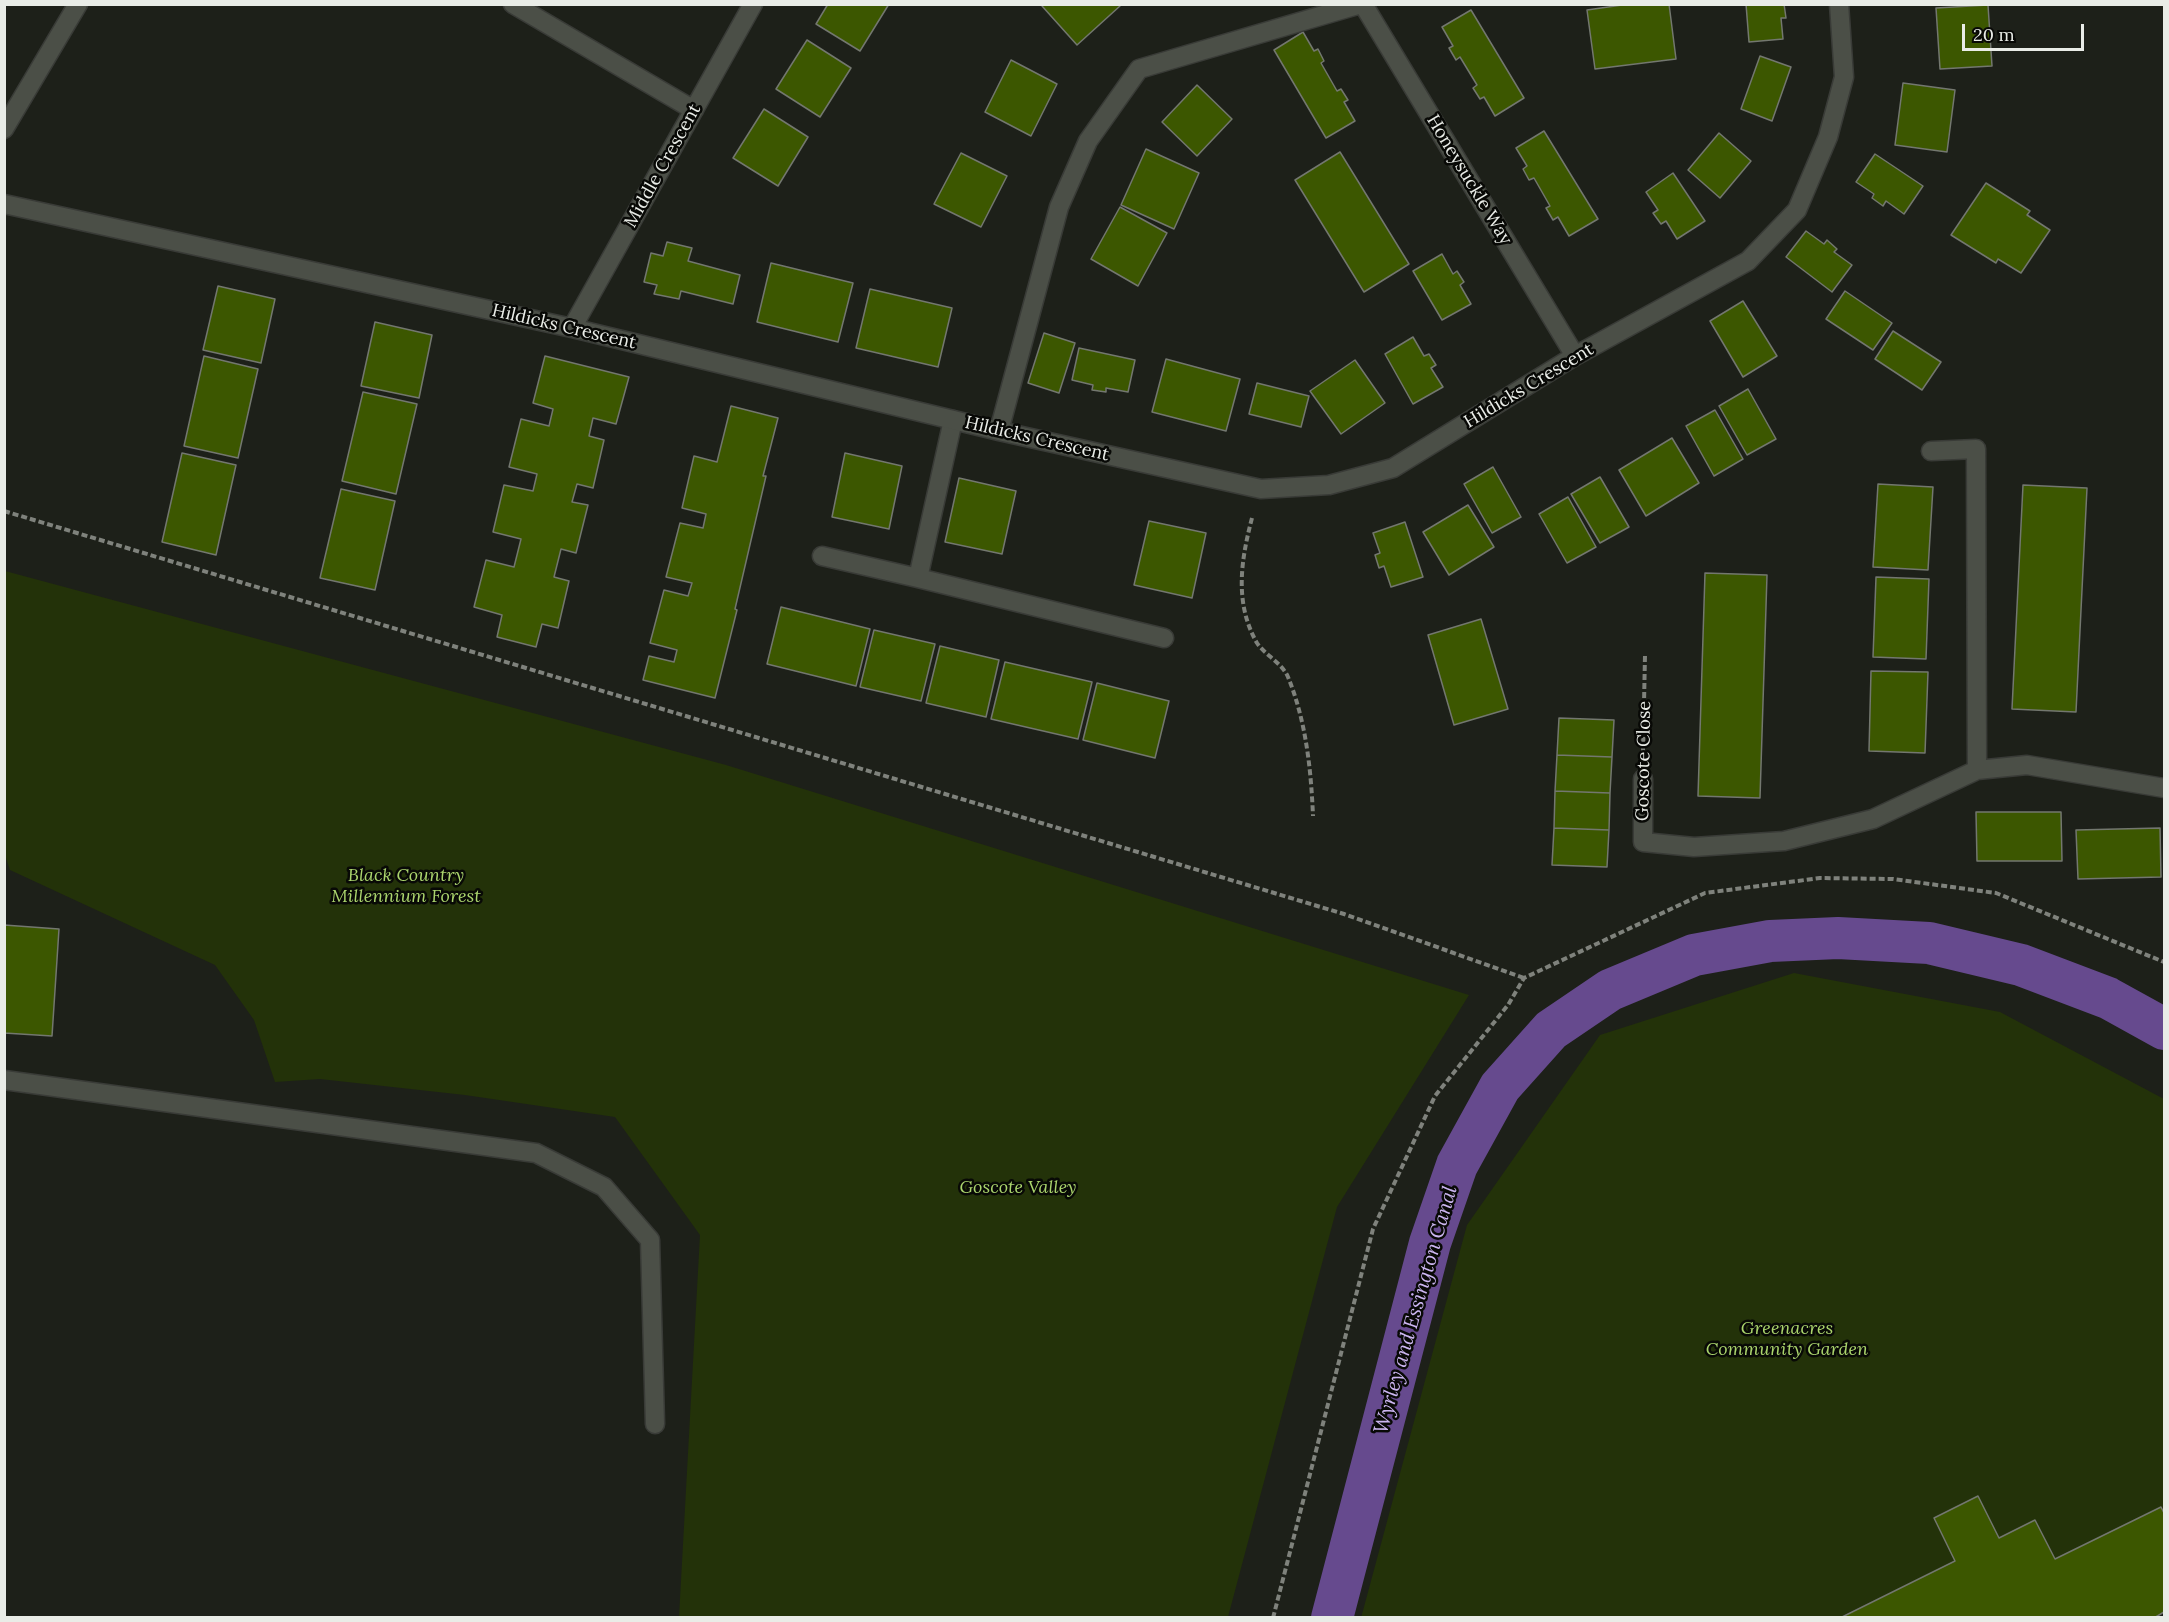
<!DOCTYPE html>
<style>
body{margin:0}
#map{position:relative;width:2169px;height:1622px;overflow:hidden;background:#1d2019;font-family:Lora,serif}
canvas{display:block}
.frame{position:absolute;inset:0;border:6px solid #e9ece7;pointer-events:none}
.scale{position:absolute;left:1962px;top:24px;width:122px;height:27px;box-sizing:border-box;border:3px solid #e9ece7;border-top:0;padding-left:8px;font-size:18px;line-height:21px;white-space:nowrap;color:#e9ece7;-webkit-text-stroke:4px #080906;paint-order:stroke}
</style>
<div id="map">
<canvas width="2169" height="1622"></canvas>
<div class="frame"></div>
<div class="scale">20 m</div>
</div>
<script>
const context = document.querySelector('canvas').getContext('2d');
context.lineJoin = 'round';
function fill(path, color) {
  context.fillStyle = color;
  context.fill(path, 'evenodd');
}
function strokePath(path, color, width, dash) {
  context.strokeStyle = color;
  context.lineWidth = width;
  context.lineCap = dash ? 'butt' : 'round';
  context.setLineDash(dash || []);
  context.stroke(path);
}
function write(font, color, halo, rows, align = 'center') {
  context.font = font + ' Lora,serif';
  context.lineWidth = 5;
  context.setLineDash([]);
  context.textBaseline = 'middle';
  context.strokeStyle = halo;
  context.fillStyle = color;
  for (const [text, x, y, turn = 0] of rows) {
    context.save();
    context.translate(x, y);
    context.rotate((+turn || 0) * Math.PI / 180);
    context.textAlign = isNaN(turn) ? turn : align;
    if (halo) context.strokeText(text, 0, 0);
    context.fillText(text, 0, 0);
    context.restore();
  }
}
const green = new Path2D(`
 M5,571L726,765L1469,995L1337,1207L1228,1617H679L700,1235L615,1117L465,1095L320,1079L275,1082L254,1020L215,965L10,870L4,852Z
 M1794,973L2000,1012L2164,1099V1513L2161,1507L2055,1559L2035,1520L1999,1538L1978,1496L1934,1518L1955,1561L1840,1617L1361,1618L1467,1225L1600,1035Z`);
const canal = new Path2D(`
 M1332,1618L1430,1243L1457,1165L1500,1087L1551,1030L1610,990L1694,955L1770,941L1838,938L1929,943L2021,965L2108,998L2164,1029`);
const building = new Path2D(`
 M828,4H889L860,51L816,24Z
 M1044,4H1119L1120,6L1077,45L1042,6Z
 M1629,4H1669L1676,59L1595,69L1587,10Z
 M1746,4H1784L1786,18H1781L1783,39L1749,42Z
 M1988,5L1992,66L1940,69L1936,8Z
 M1471,10L1524,98L1495,116L1484,97L1480,99L1473,88L1477,85L1460,57L1456,60L1449,48L1453,46L1442,27Z
 M1303,32L1314,51L1318,49L1324,61L1321,63L1337,91L1341,89L1348,100L1344,102L1355,121L1326,138L1274,50Z
 M807,40L851,68L820,117L776,89Z
 M1760,56L1791,67L1772,121L1741,109Z
 M1011,60L1057,84L1031,136L985,112Z
 M1903,83L1955,90L1947,152L1895,145Z
 M1197,85L1232,119L1197,156L1162,122Z
 M764,109L808,137L778,186L733,158Z
 M1544,131L1598,219L1569,236L1558,217L1553,220L1546,208L1550,206L1534,178L1529,180L1523,169L1527,166L1516,148Z
 M1719,133L1751,161L1720,198L1688,170Z
 M1146,149L1199,173L1174,229L1121,205Z
 M1340,152L1409,264L1364,292L1295,180Z
 M961,153L1007,176L981,227L934,204Z
 M1875,154L1923,186L1904,214L1886,201L1883,206L1872,198L1874,194L1856,182Z
 M1673,173L1705,221L1677,239L1666,221L1661,224L1653,213L1658,210L1646,192Z
 M1986,183L2030,211L2027,215L2050,230L2021,273L1998,259L1996,263L1951,235Z
 M1120,207L1167,233L1138,286L1091,259Z
 M1806,231L1824,244L1827,240L1837,249L1834,252L1852,265L1832,292L1786,257Z
 M667,242L692,248L688,261L740,275L733,304L681,291L679,299L654,294L657,285L644,282L651,253L663,256Z
 M1442,254L1453,274L1457,271L1464,282L1460,285L1471,304L1442,320L1413,271Z
 M771,263L853,283L838,342L757,322Z
 M218,286L275,299L261,363L203,350Z
 M870,289L952,308L938,367L856,348Z
 M1845,291L1892,323L1873,350L1826,319Z
 M1743,301L1777,356L1743,377L1710,321Z
 M375,322L432,335L419,398L361,386Z
 M1893,331L1941,362L1922,390L1875,359Z
 M1044,333L1075,343L1059,393L1028,383Z
 M1413,337L1424,356L1429,354L1436,365L1431,368L1443,387L1413,404L1385,354Z
 M1079,348L1135,360L1128,392L1106,388V392L1092,390L1093,385L1072,380Z
 M204,356L258,369L238,458L184,446Z
 M545,356L629,377L616,424L593,418L589,436L604,440L593,488L577,484L572,502L588,505L576,553L561,549L554,577L569,581L558,628L542,624L536,647L497,637L502,615L474,607L486,560L514,567L521,539L493,532L504,485L533,491L537,474L509,467L521,419L549,426L553,409L533,403Z
 M1166,359L1240,379L1226,431L1152,412Z
 M1355,360L1385,403L1341,434L1310,391Z
 M1257,383L1309,396L1301,427L1249,414Z
 M1748,389L1776,439L1747,455L1719,406Z
 M363,392L417,404L396,494L342,481Z
 M731,406L778,418L763,476H766L735,609L737,610L715,698L643,680L649,656L674,662L677,650L650,643L664,590L688,596L692,583L666,577L680,523L703,528L706,514L682,508L694,456L717,462Z
 M1715,410L1743,459L1714,476L1686,426Z
 M1672,438L1699,483L1646,516L1619,470Z
 M182,453L236,465L216,555L162,542Z
 M845,453L902,466L889,529L832,517Z
 M1493,467L1521,517L1492,533L1464,484Z
 M1600,477L1629,527L1600,543L1571,494Z
 M959,478L1016,491L1002,554L945,542Z
 M1878,484L1933,487L1928,570L1873,567Z
 M2023,485L2087,488L2076,712L2012,709Z
 M341,489L395,501L375,590L320,578Z
 M1568,497L1596,547L1567,563L1539,514Z
 M1468,505L1494,547L1449,575L1423,532Z
 M1149,521L1206,533L1192,598L1134,585Z
 M1405,522L1423,577L1391,587L1384,566L1379,568L1375,555L1380,553L1373,533Z
 M1705,573L1767,575L1760,798L1698,796Z
 M1876,577L1929,579L1926,659L1873,657Z
 M781,607L870,629L856,686L767,664Z
 M1481,619L1508,709L1454,725L1428,635Z
 M874,630L935,644L921,701L860,687Z
 M940,646L999,660L986,717L926,703Z
 M1005,662L1092,682L1078,739L991,719Z
 M1871,671L1928,672L1925,753L1869,751Z
 M1097,683L1169,701L1155,758L1083,740Z
 M1559,718L1614,720L1612,757L1557,755Z
 M1557,755L1612,757L1610,793L1555,791Z
 M1555,791L1610,793L1609,830L1554,828Z
 M1976,812H2061L2062,861H1977Z
 M1554,828L1609,830L1607,867L1552,865Z
 M2160,828L2161,877L2078,879L2076,830Z
 M4,925L59,929L52,1036L4,1033Z
 M1978,1496L1999,1538L2035,1520L2055,1559L2161,1507L2164,1513V1612L2154,1618H1840L1955,1561L1934,1518Z`);
const path = new Path2D(`
 M4,511L1344,914L1524,978
 M1252,518C1241,560 1234,603 1257,643C1265,655 1282,663 1288,677C1306,721 1311,769 1313,816
 M1643,752L1645,655
 M1273,1618L1373,1229L1435,1096L1508,1005L1524,978L1705,893L1820,878L1893,879L1996,893L2164,962`);
const lane = new Path2D(`
 M953,420L918,578L1164,638
 M822,556L918,578
 M4,1080L536,1153L604,1187L650,1240L655,1424`);
const street = new Path2D(`
 M513,4L694,110
 M1363,4L1575,356
 M4,129L78,4
 M4,204L572,328L999,431L1261,489L1329,485L1393,468L1575,356L1748,261L1797,210L1828,137L1844,77L1839,4
 M572,328L753,4
 M999,431L1059,207L1088,141L1139,69L1361,4
 M1931,451L1976,449L1977,770
 M1643,779V842L1694,847L1784,841L1873,819L1977,770L2027,765L2164,788`);
const streetNames = [
 ["Middle Crescent",663,166,-61],
 ["Honeysuckle Way",1469,180,59],
 ["Hildicks Crescent",564,327,13],
 ["Hildicks Crescent",1529,386,-31],
 ["Hildicks Crescent",1037,439,13],
 ["Goscote Close",1644,761,-89]
];
const parkNames = [
 ["Black Country",406,876],
 ["Millennium Forest",406,897],
 ["Goscote Valley",1018,1188],
 ["Greenacres",1787,1329],
 ["Community Garden",1787,1350]
];
const waterNames = [
 ["Wyrley and Essington Canal",1416,1310,-74]
];
fill(green, '#233209');
strokePath(canal, '#664a8e', 42);
fill(building, '#3c5700');
strokePath(building, '#73776f', 1.5);
strokePath(lane, '#393b37', 21);
strokePath(street, '#393b37', 21);
strokePath(path, '#7f827c', 4, [6, 3]);
strokePath(lane, '#4b4f47', 18);
strokePath(street, '#4b4f47', 18);
write('18px', '#e9ece7', '#080906', streetNames);
write('italic 18px', '#abd56d', '#080906', parkNames);
write('italic 20px', '#ccb6f1', '#080906', waterNames);
</script>
